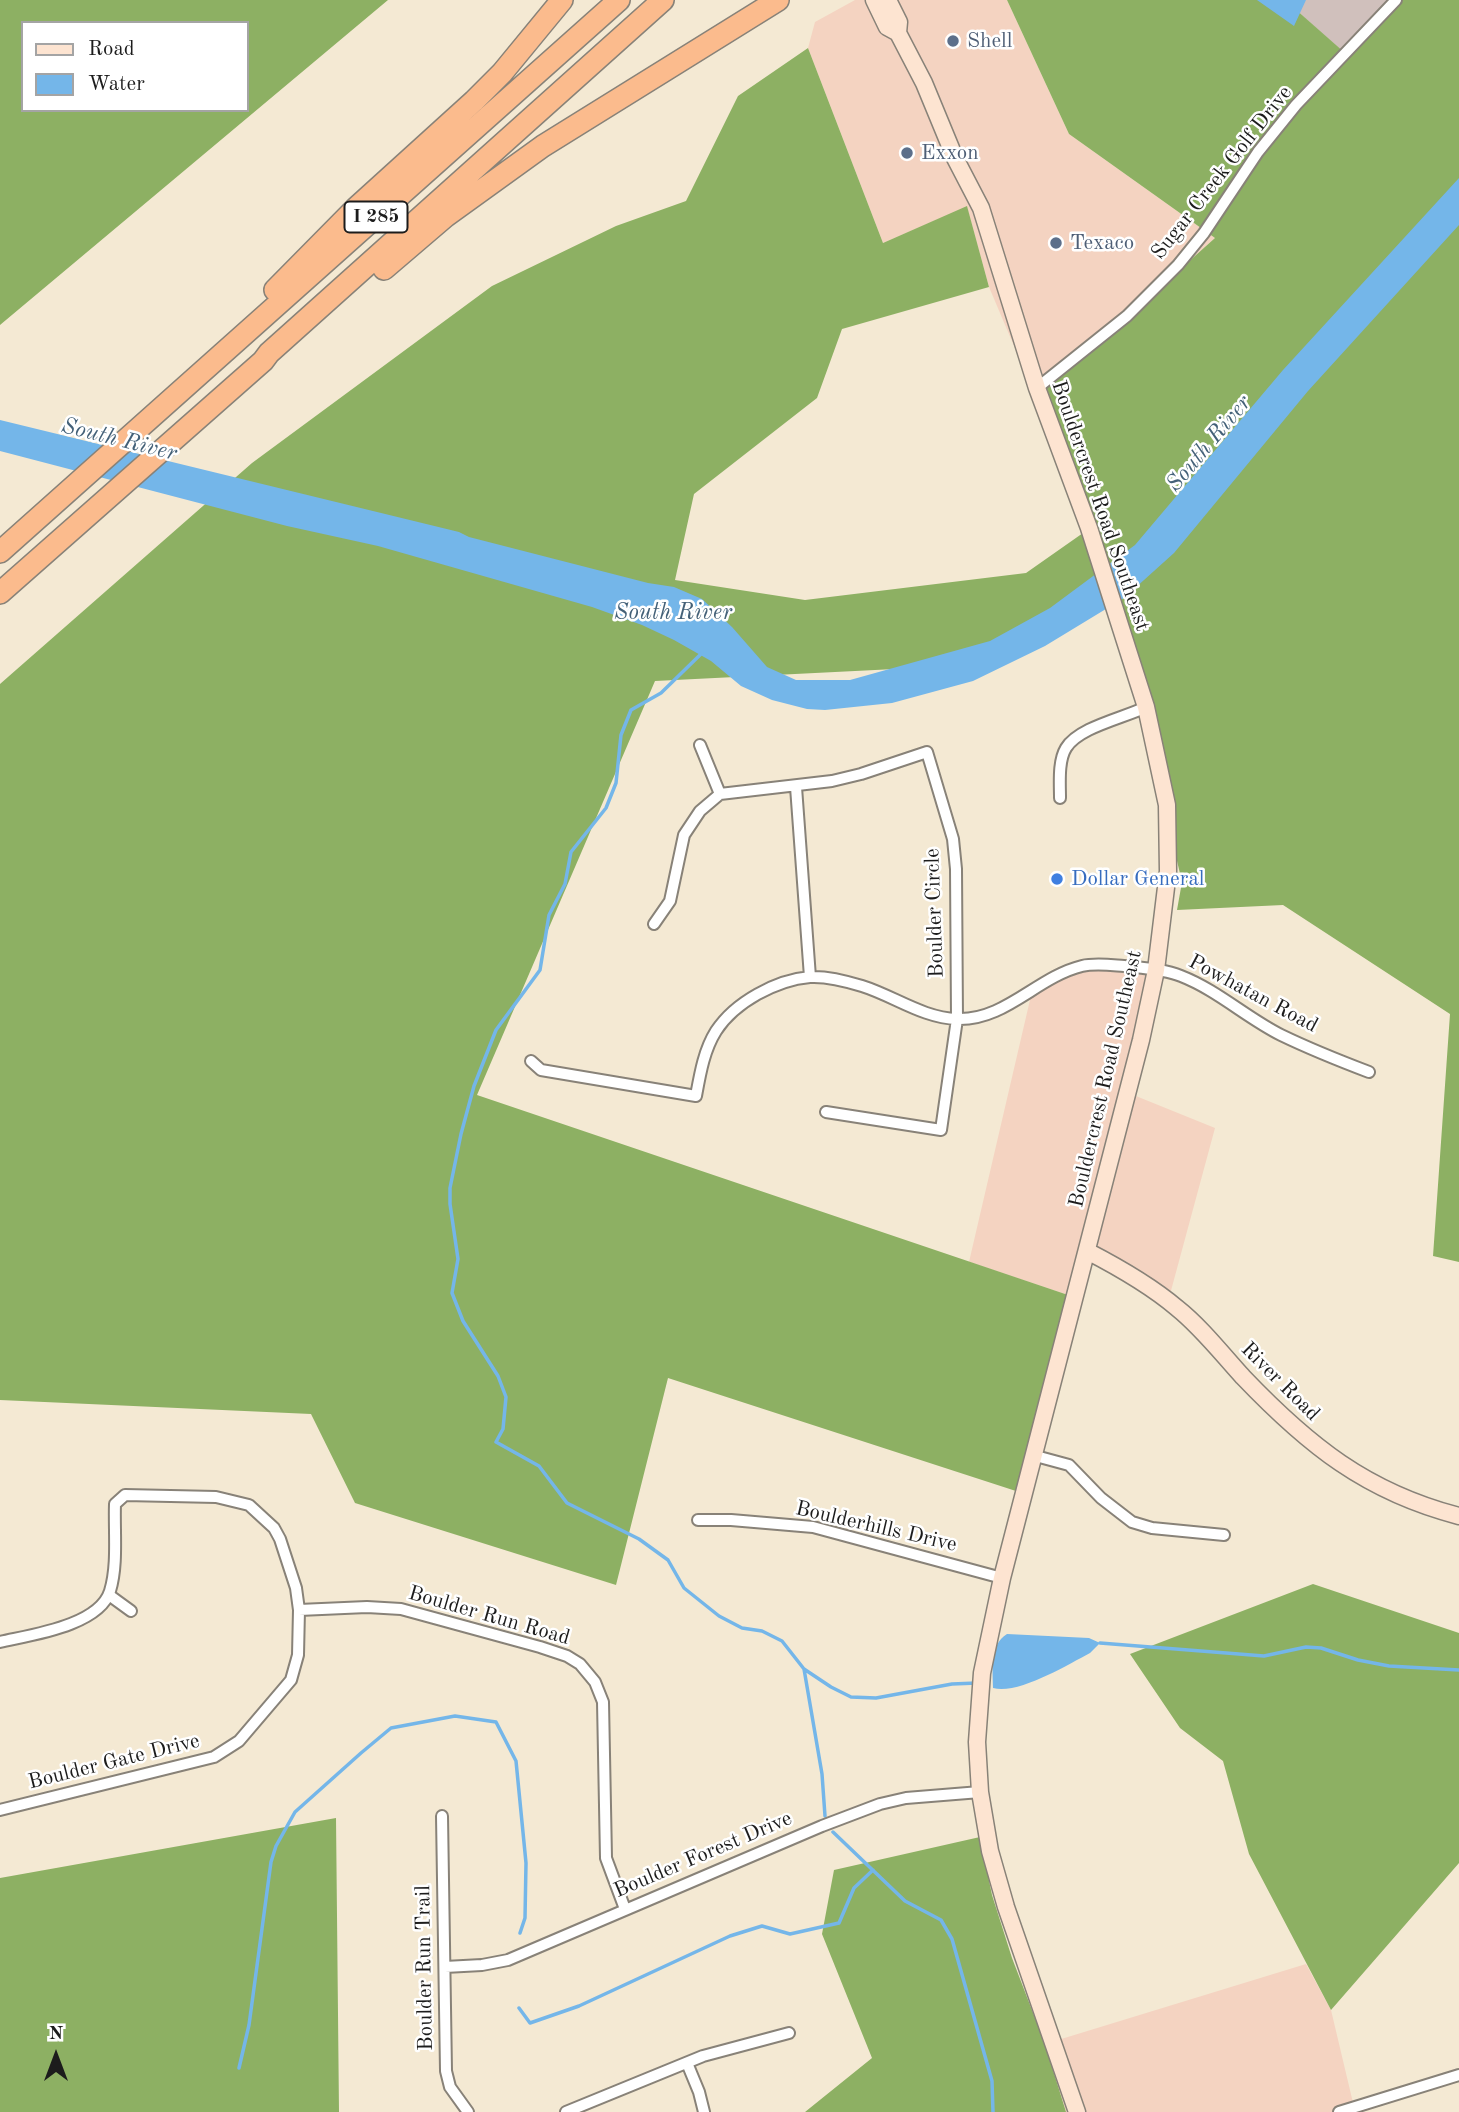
<!DOCTYPE html>
<style>
body{margin:0}
#map{position:relative;width:1459px;height:2112px;overflow:hidden;background:#f4e9d3;font-family:"Old Standard TT",serif}
canvas{display:block}
.legend{position:absolute;left:21px;top:21px;width:228px;height:91px;box-sizing:border-box;background:#fff;border:2px solid #a4a4a4;margin:0;padding:9px 12px;list-style:none;font-size:21px;color:#1c1c1c}
.legend li{display:flex;align-items:center;gap:14px;height:35px}
.legend b{width:35px;border:2px solid #a4a4a4}
.north{position:absolute;left:21px;top:2021px;width:70px;height:70px;-webkit-text-stroke:5px #fff;paint-order:stroke;rotate:0deg;font-size:19px;font-weight:700;line-height:28px;text-align:center;color:#1c1c1c}
.north::after{content:'';display:block;margin:auto;width:24px;height:32px;background:#1c1c1c;clip-path:polygon(50% 0,100% 100%,50% 72%,0 100%)}
</style>
<div id="map">
<canvas width="1459" height="2112"></canvas>
<ul class="legend">
<li><b style="height:9px;background:#fde4d1"></b>Road</li>
<li><b style="height:19px;background:#74b6e9"></b>Water</li>
</ul>
<div class="north">N</div>
</div>
<script>
const context = document.querySelector('canvas').getContext('2d');
context.lineJoin = 'round';
function fill(path, color) {
  context.fillStyle = color;
  context.fill(path, 'evenodd');
}
function strokePath(path, color, width, dash) {
  context.strokeStyle = color;
  context.lineWidth = width;
  context.lineCap = dash ? 'butt' : 'round';
  context.setLineDash(dash || []);
  context.stroke(path);
}
function write(font, color, halo, rows, align = 'center') {
  context.font = font + ' "Old Standard TT",serif';
  context.lineWidth = 5;
  context.setLineDash([]);
  context.textBaseline = 'middle';
  context.strokeStyle = halo;
  context.fillStyle = color;
  for (const [text, x, y, turn = 0] of rows) {
    context.save();
    context.translate(x, y);
    context.rotate((+turn || 0) * Math.PI / 180);
    context.textAlign = isNaN(turn) ? turn : align;
    if (halo) context.strokeText(text, 0, 0);
    context.fillText(text, 0, 0);
    context.restore();
  }
}
const built = new Path2D(`
 M855,0H1007L1069,134L1215,238L1036,398L989,287L967,207L883,243L808,48L815,22Z
 M1083,964L1154,968L1126,1092L1215,1128L1169,1298L1083,1253L1071,1296L969,1262L1033,987Z
 M1306,1964L1331,2010L1354,2107L1339,2112H1066L1045,2044Z`);
const industrial = new Path2D(`
 M1285,0H1392L1345,54Z`);
const forest = new Path2D(`
 M0,0H388L0,325ZM23,23H247V110H23Z
 M1007,0H1285L1345,53L1392,0H1459V1262L1433,1256L1450,1014L1283,905L1177,910L1182,882L1116,603L995,664L655,681L477,1095L1071,1296L1019,1492L668,1378L616,1585L355,1503L311,1414L0,1400V684L252,463L492,286L616,226L686,201L738,96L808,48L883,243L967,206L989,287L842,329L817,398L694,494L675,580L805,600L1026,573L1083,533L1036,398L1215,238L1069,134Z
 M1313,1584L1459,1633V1863L1331,2010L1249,1854L1223,1761L1180,1728L1130,1654Z
 M336,1818L339,2112H0V1878Z
 M980,1837L992,1895L1012,1958L1045,2044L1066,2112H805L872,2058L822,1934L834,1870Z`);
const water = new Path2D(`
 M1257,0H1306L1294,26Z
 M1459,178V225L1308,391L1174,553L1124,598L1045,646L973,681L892,703L825,710L807,709L772,700L741,686L711,661L674,640L642,625L592,607L378,546L287,526L0,451V420L459,532L469,537L648,583L674,587L702,599L732,627L767,667L796,680H850L990,641L1050,608L1135,545L1283,370Z
 M1007,1634L1089,1638L1100,1643L1090,1653C1067,1665 1018,1695 993,1688C993,1669 989,1645 1007,1634Z`);
const stream = new Path2D(`
 M702,653L661,693L631,710L621,735L616,783L606,808L571,852L565,884L549,915L540,970L496,1030L474,1086L461,1134L450,1188V1204L458,1259L452,1293L463,1321L498,1376L506,1397L503,1429L496,1442L539,1466L567,1503L639,1539L668,1560L684,1588L719,1616L742,1628L762,1631L782,1641L804,1669L831,1687L851,1697L876,1698L952,1684L977,1683
 M1100,1643L1264,1656L1306,1647L1321,1648L1358,1660L1389,1666L1459,1670
 M804,1669L822,1774L825,1816
 M833,1832L905,1901L941,1920L952,1939L992,2081L993,2112
 M519,2008L530,2023L579,2006L730,1936L762,1926L790,1934L839,1923L854,1888L873,1870
 M239,2068L249,2025L271,1862L276,1846L295,1812L361,1753L391,1728L455,1716L496,1722L516,1761L526,1863L525,1918L520,1933`);
const street = new Path2D(`
 M1037,388L1127,316L1178,265L1204,233L1258,152L1296,105L1396,0
 M700,745L720,794
 M796,787L810,977
 M1060,798C1060,783 1058,761 1066,748C1079,727 1124,718 1146,707
 M654,924L670,901L684,835L700,811L720,794L832,781L861,774L927,752L953,839L956,869L957,1019L941,1130L826,1112
 M531,1061L541,1070L696,1096C700,1074 704,1050 716,1031C735,1002 776,980 810,977C828,976 846,981 862,986C894,996 923,1018 957,1019C1005,1021 1037,977 1082,966C1095,963 1110,965 1124,966C1142,968 1164,969 1181,976C1217,990 1247,1018 1281,1035C1310,1049 1340,1061 1369,1072
 M1032,1455L1069,1465L1101,1498L1132,1522L1152,1528L1224,1535
 M698,1520H731L813,1527L1002,1578
 M109,1595L131,1611
 M299,1610L367,1607L401,1609L540,1647L567,1656L580,1664L595,1682L603,1702L606,1858L625,1909
 M0,1642C30,1635 99,1626 110,1591C118,1565 114,1532 115,1504L125,1495L216,1497L249,1505L274,1528L280,1539L296,1588L299,1610L298,1655L291,1680L239,1741L214,1757L0,1810
 M442,1816L446,2071L450,2087L468,2112
 M445,1967L482,1965L508,1960L822,1826L880,1804L906,1798L980,1792
 M687,2063L699,2092L704,2112
 M566,2112L703,2056L789,2033
 M1339,2112L1459,2075`);
const secondary = new Path2D(`
 M874,0L887,27L898,33
 M888,0L899,22L898,33L924,83L955,158L981,208L1037,388L1089,528L1146,707L1167,805L1168,871L1156,970L1141,1040L1002,1578L982,1673L977,1742L980,1792L990,1851L1006,1907L1077,2112
 M1087,1251C1118,1267 1150,1285 1177,1308C1201,1327 1222,1354 1243,1377C1308,1445 1366,1492 1459,1516`);
const highway = new Path2D(`
 M384,269L446,216L543,146L778,0
 M275,290L356,208L474,101L502,73L562,0
 M0,552L619,0
 M0,593L263,361L269,353L663,0`);
const markers = [
 [953,41,7,"#5c6f8a"],
 [907,153,7,"#5c6f8a"],
 [1056,243,7,"#5c6f8a"],
 [1057,879,7,"#3f7fe0"]
];
const shields = [
 [376,217,63]
];
const shieldNames = [
 ["I 285",376,217]
];
const serviceNames = [
 ["Shell",967,41],
 ["Exxon",921,153],
 ["Texaco",1070,243]
];
const streetNames = [
 ["Sugar Creek Golf Drive",1222,173,-52],
 ["Bouldercrest Road Southeast",1100,506,71],
 ["Boulder Circle",935,913,-92],
 ["Powhatan Road",1253,994,28],
 ["Bouldercrest Road Southeast",1106,1079,-77],
 ["River Road",1280,1382,45],
 ["Boulderhills Drive",876,1527,13],
 ["Boulder Run Road",489,1616,16],
 ["Boulder Gate Drive",114,1762,-14],
 ["Boulder Forest Drive",703,1855,-23],
 ["Boulder Run Trail",425,1968,-91]
];
const shopNames = [
 ["Dollar General",1071,879]
];
const waterNames = [
 ["South River",119,440,14],
 ["South River",1209,444,-50],
 ["South River",673,613]
];
fill(built, '#f4d3c1');
fill(industrial, '#d0c0bc');
fill(forest, '#8db063');
fill(water, '#74b6e9');
strokePath(stream, '#74b6e9', 3.5);
strokePath(street, '#888278', 14);
strokePath(secondary, '#888278', 19);
strokePath(highway, '#888278', 24);
strokePath(street, '#fff', 10);
strokePath(secondary, '#fde4d1', 16);
strokePath(highway, '#fbbb8d', 21);
for (const [x, y, r, color] of markers) {
  const dot = new Path2D();
  dot.arc(x, y, r, 0, 2 * Math.PI);
  context.fillStyle = color;
  context.fill(dot);
  strokePath(dot, '#fff', 2.5);
}
for (const [x, y, w] of shields) {
  const box = new Path2D();
  box.roundRect(x - w / 2, y - 15.5, w, 31, 5);
  context.fillStyle = '#fff';
  context.fill(box);
  strokePath(box, '#1c1c1c', 2);
}
write('bold 19px', '#1c1c1c', null, shieldNames);
write('21px', '#4e5e75', '#fff', serviceNames, 'left');
write('21px', '#1c1c1c', '#fff', streetNames);
write('21px', '#366cbe', '#fff', shopNames, 'left');
write('italic 23px', '#446178', '#fff', waterNames);
</script>
